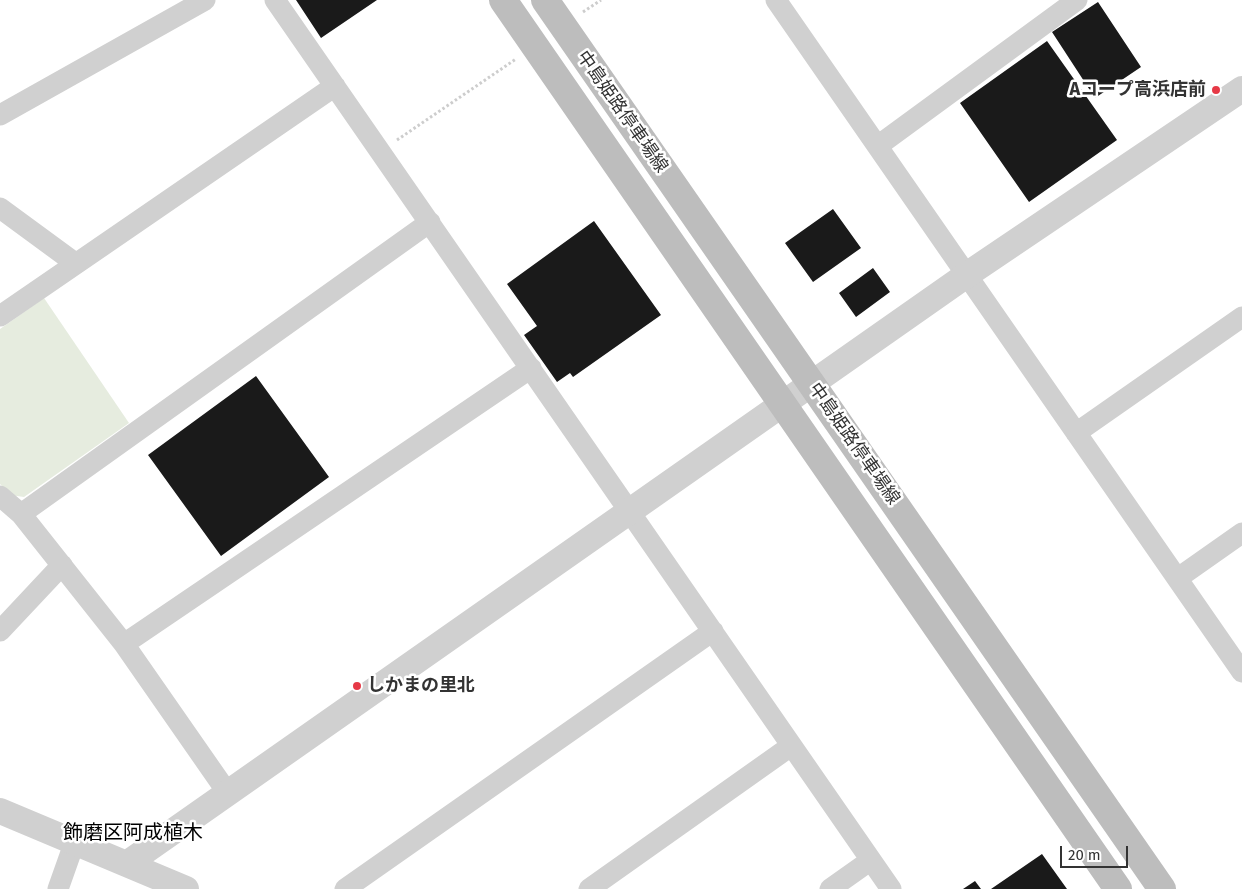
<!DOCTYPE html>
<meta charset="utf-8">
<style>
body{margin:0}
#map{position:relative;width:1242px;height:889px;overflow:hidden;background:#fff;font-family:"Fira Sans",sans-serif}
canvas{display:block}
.scale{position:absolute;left:1060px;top:846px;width:68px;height:22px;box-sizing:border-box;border:2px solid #333;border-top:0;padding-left:6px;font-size:15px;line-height:18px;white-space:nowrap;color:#333;-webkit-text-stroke:4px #fff;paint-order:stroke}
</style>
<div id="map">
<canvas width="1242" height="889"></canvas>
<div class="scale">20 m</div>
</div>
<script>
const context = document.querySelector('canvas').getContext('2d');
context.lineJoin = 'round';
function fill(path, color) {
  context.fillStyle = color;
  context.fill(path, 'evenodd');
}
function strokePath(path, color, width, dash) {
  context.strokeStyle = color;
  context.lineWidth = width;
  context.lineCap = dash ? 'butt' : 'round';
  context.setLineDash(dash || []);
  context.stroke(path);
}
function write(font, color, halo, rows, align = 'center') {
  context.font = font + ' "Fira Sans","Noto Sans JP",sans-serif';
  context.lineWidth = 5;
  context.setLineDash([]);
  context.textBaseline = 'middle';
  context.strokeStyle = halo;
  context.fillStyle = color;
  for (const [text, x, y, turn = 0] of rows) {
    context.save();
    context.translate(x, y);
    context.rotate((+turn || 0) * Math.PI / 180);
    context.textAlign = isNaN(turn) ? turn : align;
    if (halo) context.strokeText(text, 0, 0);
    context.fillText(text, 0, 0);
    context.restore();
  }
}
const green = new Path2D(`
 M44,298L129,423L24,497L10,495L0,484V329Z`);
const building = new Path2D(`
 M296,0H377L321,38Z
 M1098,2L1141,67L1095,98L1052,32Z
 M1047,41L1117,140L1029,202L960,103Z
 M833,209L861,248L813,282L785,243Z
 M594,221L661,315L573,377L570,373L557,382L524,335L537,326L507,284Z
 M873,268L890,292L856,317L839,293Z
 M256,376L329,477L221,556L148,455Z
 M1042,854L1067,889H991Z
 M975,881L981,889H963Z`);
const path = new Path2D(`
 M583,12L601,0
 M397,140L516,59`);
const minor = new Path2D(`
 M275,0L891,889
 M776,0L1242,672
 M0,115L205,0
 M879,145L1077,0
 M0,208L75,263
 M0,316L335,86
 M1076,433L1242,317
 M0,496L21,514L124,644L227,792
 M21,514L430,222
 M1178,578L1242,533
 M0,631L62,565
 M124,644L531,368
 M58,889L75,841
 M345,889L713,631
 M589,889L791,746
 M830,889L871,860`);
const tertiary = new Path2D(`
 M0,811L186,889
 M128,863L968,274L1242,89`);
const secondary = new Path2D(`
 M503,0L1118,889
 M545,0L1162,889`);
const markers = [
 [1216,90,5,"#e63946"],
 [357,686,5,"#e63946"]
];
const poiNames = [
 ["Aコープ高浜店前",1206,90],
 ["しかまの里北",367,686,"left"]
];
const streetNames = [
 ["中島姫路停車場線",622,112,55],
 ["中島姫路停車場線",854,444,55]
];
const quarterNames = [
 ["飾磨区阿成植木",133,833]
];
fill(green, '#e6ecdf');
fill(building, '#1a1a1a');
strokePath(path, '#cdcdcd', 3, [2.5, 2.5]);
strokePath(minor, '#d0d0d0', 21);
strokePath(tertiary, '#d0d0d0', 26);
strokePath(secondary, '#bdbdbd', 28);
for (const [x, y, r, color] of markers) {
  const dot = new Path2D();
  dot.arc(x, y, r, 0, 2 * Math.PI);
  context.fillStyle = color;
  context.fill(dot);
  strokePath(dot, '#fff', 2);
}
write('bold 18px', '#333', '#fff', poiNames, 'right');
write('18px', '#333', '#fff', streetNames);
write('20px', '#000', '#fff', quarterNames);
</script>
